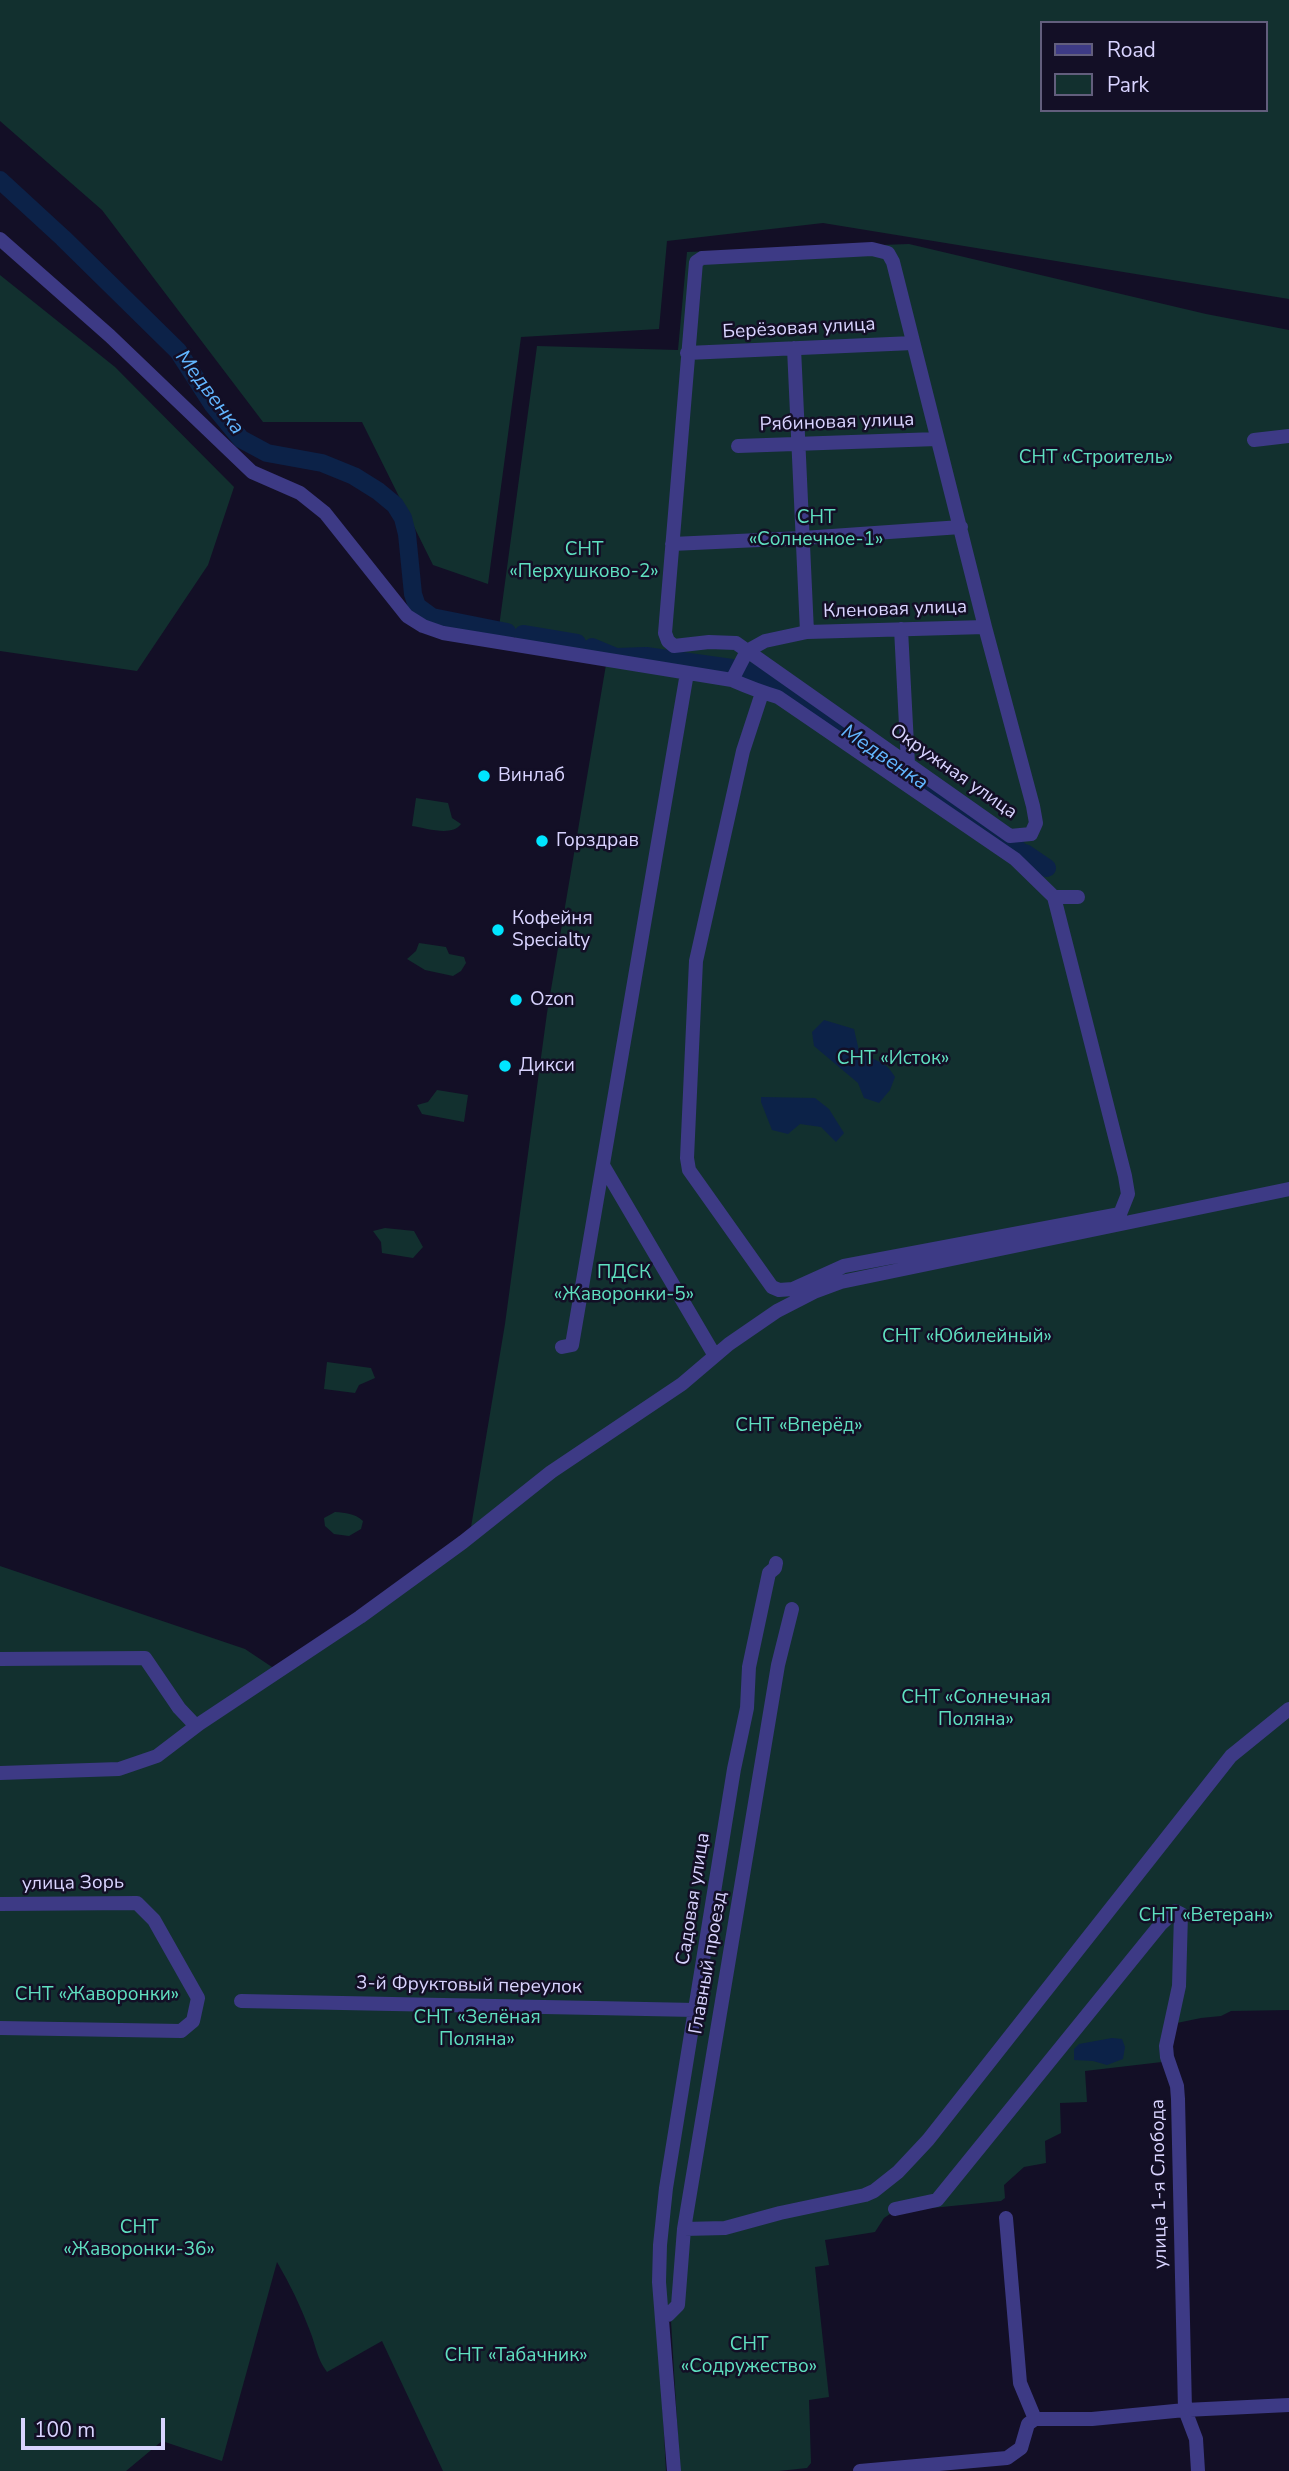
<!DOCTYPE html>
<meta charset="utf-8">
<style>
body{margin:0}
#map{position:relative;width:1289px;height:2471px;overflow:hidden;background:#130f26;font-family:"Nunito Sans",sans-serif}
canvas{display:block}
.legend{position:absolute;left:1040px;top:21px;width:228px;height:91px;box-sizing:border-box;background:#130f26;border:2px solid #625e7d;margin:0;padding:9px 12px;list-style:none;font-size:21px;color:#d9d4ff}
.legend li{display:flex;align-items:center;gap:14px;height:35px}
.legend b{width:35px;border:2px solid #625e7d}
.scale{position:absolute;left:21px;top:2418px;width:144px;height:32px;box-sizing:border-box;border:4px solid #d9d4ff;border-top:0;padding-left:9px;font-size:21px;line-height:24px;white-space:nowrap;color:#d9d4ff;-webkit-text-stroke:5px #130f26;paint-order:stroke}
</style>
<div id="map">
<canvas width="1289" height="2471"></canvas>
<ul class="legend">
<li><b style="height:9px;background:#3d3a85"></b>Road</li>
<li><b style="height:19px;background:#12302f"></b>Park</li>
</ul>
<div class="scale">100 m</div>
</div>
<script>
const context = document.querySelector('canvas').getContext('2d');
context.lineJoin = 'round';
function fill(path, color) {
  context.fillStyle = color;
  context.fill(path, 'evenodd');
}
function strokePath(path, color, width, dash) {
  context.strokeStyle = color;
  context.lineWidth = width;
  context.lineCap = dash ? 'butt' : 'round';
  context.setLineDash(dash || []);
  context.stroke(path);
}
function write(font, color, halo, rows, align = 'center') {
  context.font = font + ' "Nunito Sans",sans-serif';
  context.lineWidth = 5;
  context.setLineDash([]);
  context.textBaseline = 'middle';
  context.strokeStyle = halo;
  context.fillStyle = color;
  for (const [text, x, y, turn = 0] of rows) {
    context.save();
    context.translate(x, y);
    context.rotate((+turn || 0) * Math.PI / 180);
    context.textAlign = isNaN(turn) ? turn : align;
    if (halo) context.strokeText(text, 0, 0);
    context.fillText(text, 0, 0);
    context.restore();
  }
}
const green = new Path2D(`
 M0,0H1289V299L823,223L667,241L659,329L521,337L488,584L433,565L362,422H263L102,210L0,121ZM1042,23H1266V110H1042Z
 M909,244L1206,314L1289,330V2010L1231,2011L1221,2016L1201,2018L1172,2024L1162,2062L1085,2071L1087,2102L1060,2103L1061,2133L1045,2141L1046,2163L1024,2167L1004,2185L1005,2198L1001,2201L893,2212L884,2218L875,2232L825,2240L829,2265L815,2267L829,2397L809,2400L811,2463L807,2468L779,2471H680L671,2321L655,2268L666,2471H443L382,2341L327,2372C317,2359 316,2346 310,2331C301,2307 290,2284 277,2262L222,2461L162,2441L126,2471H0V1566L245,1649L275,1669L470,1533L505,1324L547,1013L609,647L499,627L537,346L678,350L687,252Z
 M0,275L115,367L234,487L208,565L137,671L0,651Z
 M416,798L448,803L452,818L461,824C452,837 426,828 412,826Z
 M419,943L446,947L449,954L464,957L466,963L461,971L453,976L425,970L407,959L416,951Z
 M437,1090L468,1095L464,1122L422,1114L417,1105L428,1102Z
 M385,1228L414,1231L423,1247L413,1258L382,1253L381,1242L373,1231Z
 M327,1362L371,1368L375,1378L359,1385L355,1393L324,1389Z
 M335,1512C346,1513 354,1513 363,1521L361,1529L349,1536L334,1534L325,1526L324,1518Z`);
const water = new Path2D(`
 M824,1020L854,1029L859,1051C875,1063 884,1058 895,1077L890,1090L879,1103L864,1098L858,1083L814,1046L812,1032Z
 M761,1097L815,1098L829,1109L844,1133L836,1142L821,1127L800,1124L788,1134L772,1130L761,1102Z
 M1112,2038L1122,2039L1125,2047L1123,2059L1107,2065L1093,2061L1074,2060V2049L1079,2044Z`);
const river = new Path2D(`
 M0,180L63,238L178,351L213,405L241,439L267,453L322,463L354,476L378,491L395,505L403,518L407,534L413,594L417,606L432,617L507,632
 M523,634L577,643
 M592,647L616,657L646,656L732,668
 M746,670L782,689L1018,849
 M1025,853L1047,868`);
const minor = new Path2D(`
 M0,239L110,336L252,472L300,493L325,513L407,616L423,626L443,633L732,680C748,687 761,692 778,697L1015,859L1054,897L1125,1176L1128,1194L1120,1214L844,1266L793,1289L779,1290L772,1287L689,1170L687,1158L696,961L743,751L762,693
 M872,249L888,253L893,262L985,627L1033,806L1036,823L1031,834L1010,836L736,643L709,642L674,646L668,641L665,633L696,262L702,258Z
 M794,348L807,632
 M687,353L913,343
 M1254,440L1289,436
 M738,446L937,439
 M672,544L803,538L961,527
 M901,629L908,764
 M732,680L747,651L765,641L807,632L985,627
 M1054,897H1078
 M604,1167L715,1356
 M562,1347L572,1345L687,673
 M0,1659L145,1658L179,1708L196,1726
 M0,1773L119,1769L157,1756L199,1724L360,1617L463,1542L551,1472L682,1384L729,1344L777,1311L814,1292L841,1282L1289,1189
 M0,1904L137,1903L154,1920L198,1998L193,2021L181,2031L0,2028
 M241,2001L696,2010
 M895,2209L937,2200L1160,1925L1175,1911L1181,1914L1179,1986L1166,2046L1167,2057L1177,2086L1178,2099L1185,2410L1196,2439L1198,2471
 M1006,2218L1020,2383L1035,2419
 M684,2229L725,2228L780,2213L865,2195L874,2191L898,2172L928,2140L1231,1756L1289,1709
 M662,2315H668L678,2305L684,2229L778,1665L792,1609
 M674,2471L659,2282L660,2245L666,2188L734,1769L747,1708L749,1667L769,1573L775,1568L776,1563
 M860,2471L1007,2458L1021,2448L1028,2424L1035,2419H1092L1185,2410L1289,2405`);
const markers = [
 [484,776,7,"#00e5ff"],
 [542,841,7,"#00e5ff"],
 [498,930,7,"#00e5ff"],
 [516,1000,7,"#00e5ff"],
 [505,1066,7,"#00e5ff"]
];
const streetNames = [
 ["Берёзовая улица",799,329,-3],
 ["Рябиновая улица",837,423,-2],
 ["Кленовая улица",895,610,-2],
 ["Окружная улица",953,772,35],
 ["улица Зорь",73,1884,-1],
 ["Садовая улица",694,1899,-81],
 ["Главный проезд",709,1963,-80],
 ["3-й Фруктовый переулок",469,1986,1],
 ["улица 1-я Слобода",1160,2184,-91]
];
const parkNames = [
 ["СНТ «Строитель»",1096,458],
 ["СНТ",816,518],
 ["«Солнечное-1»",816,540],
 ["СНТ",584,550],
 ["«Перхушково-2»",584,572],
 ["СНТ «Исток»",893,1059],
 ["ПДСК",624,1273],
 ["«Жаворонки-5»",624,1295],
 ["СНТ «Юбилейный»",967,1337],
 ["СНТ «Вперёд»",799,1426],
 ["СНТ «Солнечная",976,1698],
 ["Поляна»",976,1720],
 ["СНТ «Ветеран»",1206,1916],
 ["СНТ «Жаворонки»",97,1995],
 ["СНТ «Зелёная",477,2018],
 ["Поляна»",477,2040],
 ["СНТ",139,2228],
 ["«Жаворонки-36»",139,2250],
 ["СНТ",749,2345],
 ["«Содружество»",749,2367],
 ["СНТ «Табачник»",516,2356]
];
const poiNames = [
 ["Винлаб",498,776],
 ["Горздрав",556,841],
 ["Кофейня",512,919],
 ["Specialty",512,941],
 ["Ozon",530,1000],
 ["Дикси",519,1066]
];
const waterNames = [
 ["Медвенка",209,393,53],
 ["Медвенка",884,758,34]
];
fill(green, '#12302f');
fill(water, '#0c2248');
strokePath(river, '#0c2248', 18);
strokePath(minor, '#3d3a85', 14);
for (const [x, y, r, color] of markers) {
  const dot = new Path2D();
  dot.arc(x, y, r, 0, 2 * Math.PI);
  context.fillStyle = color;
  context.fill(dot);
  strokePath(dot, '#130f26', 2.5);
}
write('19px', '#d9d4ff', '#130f26', streetNames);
write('19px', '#5fe0c0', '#130f26', parkNames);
write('19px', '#d9d4ff', '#130f26', poiNames, 'left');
write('italic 21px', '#62b6ff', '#130f26', waterNames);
</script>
